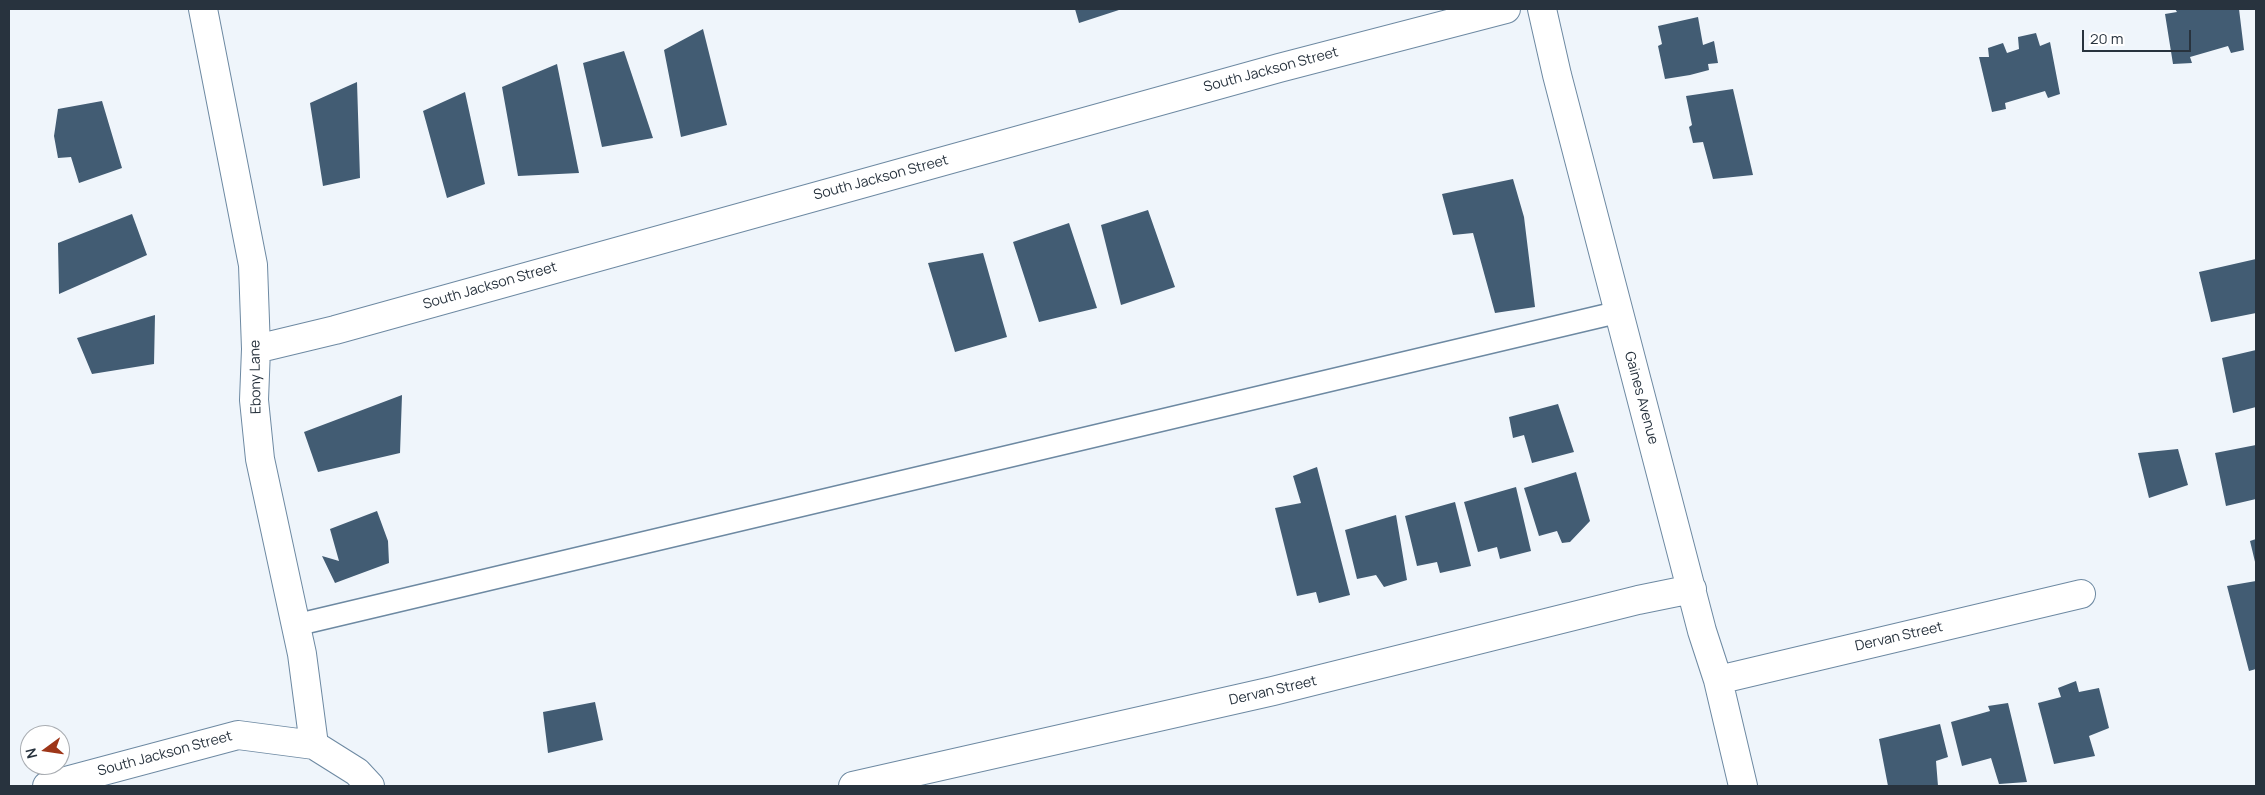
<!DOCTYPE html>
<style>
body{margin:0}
#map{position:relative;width:2265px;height:795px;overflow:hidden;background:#eff5fb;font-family:Manrope,sans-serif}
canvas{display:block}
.frame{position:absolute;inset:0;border:10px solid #28333e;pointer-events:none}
.north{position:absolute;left:20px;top:725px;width:50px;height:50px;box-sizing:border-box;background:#fff;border:1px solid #a9adb2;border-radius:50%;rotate:256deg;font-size:14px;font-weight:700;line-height:20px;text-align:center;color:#28333e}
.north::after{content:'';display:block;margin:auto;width:18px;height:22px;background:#9e3619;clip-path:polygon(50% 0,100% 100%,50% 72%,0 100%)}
.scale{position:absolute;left:2082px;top:30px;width:109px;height:22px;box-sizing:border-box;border:2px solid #28333e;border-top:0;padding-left:6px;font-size:15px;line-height:18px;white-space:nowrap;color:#28333e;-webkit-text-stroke:4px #fff;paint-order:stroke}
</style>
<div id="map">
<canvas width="2265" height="795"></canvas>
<div class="frame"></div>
<div class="north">N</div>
<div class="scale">20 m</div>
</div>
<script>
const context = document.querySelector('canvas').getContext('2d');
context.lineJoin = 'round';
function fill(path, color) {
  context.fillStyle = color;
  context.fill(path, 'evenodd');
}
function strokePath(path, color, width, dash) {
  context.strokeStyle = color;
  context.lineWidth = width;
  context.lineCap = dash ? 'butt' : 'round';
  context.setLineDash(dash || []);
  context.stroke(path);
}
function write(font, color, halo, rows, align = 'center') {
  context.font = font + ' Manrope,sans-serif';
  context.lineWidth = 5;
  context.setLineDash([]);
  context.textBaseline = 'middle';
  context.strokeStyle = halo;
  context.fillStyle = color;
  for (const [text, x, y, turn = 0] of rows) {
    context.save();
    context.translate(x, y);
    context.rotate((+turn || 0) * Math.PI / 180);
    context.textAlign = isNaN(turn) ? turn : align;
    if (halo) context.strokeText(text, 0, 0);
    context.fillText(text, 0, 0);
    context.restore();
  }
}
const building = new Path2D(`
 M1075,9H1122L1079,23Z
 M2175,9L2193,10L2239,9L2244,50L2231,53L2228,46L2190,57L2192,63L2173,64L2165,14L2177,12Z
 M1698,17L1703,45L1714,41L1718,63L1708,64L1709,70L1690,75L1665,79L1658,46L1662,44L1658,26Z
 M703,29L727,125L681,137L664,50Z
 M2036,33L2040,46L2050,42L2060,94L2048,98L2045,91L2005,103L2006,109L1992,112L1979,57H1989L1988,48L2003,43L2007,53L2019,49L2018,37Z
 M624,51L653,138L602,147L583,63Z
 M557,64L579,173L518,176L502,87Z
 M357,82L360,178L323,186L310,103Z
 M1733,89L1753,175L1713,179L1703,142L1693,143L1689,127L1692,125L1686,96Z
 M465,92L485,184L447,198L423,111Z
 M102,101L122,168L79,183L71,157L58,158L54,136L58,109Z
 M1513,179L1524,217L1535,307L1495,313L1473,233L1453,235L1442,194Z
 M1148,210L1175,287L1121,305L1101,225Z
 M132,214L147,255L59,294L58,243Z
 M1069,223L1097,308L1039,322L1013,242Z
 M983,253L1007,337L955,352L928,263Z
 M2256,259V313L2211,322L2199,272Z
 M155,315L154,364L92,374L77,338Z
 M2256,350V407L2233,413L2222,358Z
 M402,395L400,453L318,472L304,432Z
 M1558,404L1574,452L1532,463L1524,435L1513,438L1509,417Z
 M2256,445V499L2226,506L2215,453Z
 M2178,449L2188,485L2149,498L2138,453Z
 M1317,467L1350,595L1319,603L1316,592L1297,596L1275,508L1301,503L1293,476Z
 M1576,472L1590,521L1570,542L1562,543L1557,531L1539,536L1524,488Z
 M1516,487L1531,551L1500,559L1497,547L1478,552L1464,502Z
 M1455,502L1471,566L1440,573L1437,562L1417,566L1405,516Z
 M377,511L388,541L389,563L335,583L322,556L339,561L330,529Z
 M1396,515L1407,580L1384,587L1376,575L1357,579L1345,530Z
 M2256,539V566L2250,541Z
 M2256,581V669L2249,671L2227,586Z
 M2076,681L2079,692L2099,688L2109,728L2089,736L2095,756L2054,764L2038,703L2061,697L2058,688Z
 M595,702L603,740L548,753L543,712Z
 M2008,703L2027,782L1999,784L1991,758L1962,766L1951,722L1990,711L1988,706Z
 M1940,724L1948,757L1936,761L1938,786H1888L1879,739Z`);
const lane = new Path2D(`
 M296,625L1619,312`);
const street = new Path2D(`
 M203,9L253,265L256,349L254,400L260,459L302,654L314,745
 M1542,9L1557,75L1702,631L1718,680L1743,786
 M256,349L335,330L1279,68L1506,9
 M1718,680L2081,594
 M47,786L238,735L314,745L357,772L370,786
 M853,786L1273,691L1638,600L1692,589`);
const streetNames = [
 ["South Jackson Street",1271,70,-15],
 ["South Jackson Street",881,178,-15],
 ["South Jackson Street",490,286,-16],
 ["Ebony Lane",256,377,-91],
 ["Gaines Avenue",1641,398,75],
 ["Dervan Street",1899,637,-13],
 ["Dervan Street",1273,691,-13],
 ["South Jackson Street",165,754,-15]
];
fill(building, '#425c73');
strokePath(lane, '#6d89a2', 24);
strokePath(street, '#6d89a2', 30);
strokePath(lane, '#fff', 21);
strokePath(street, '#fff', 28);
write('14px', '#28333e', '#fff', streetNames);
</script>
